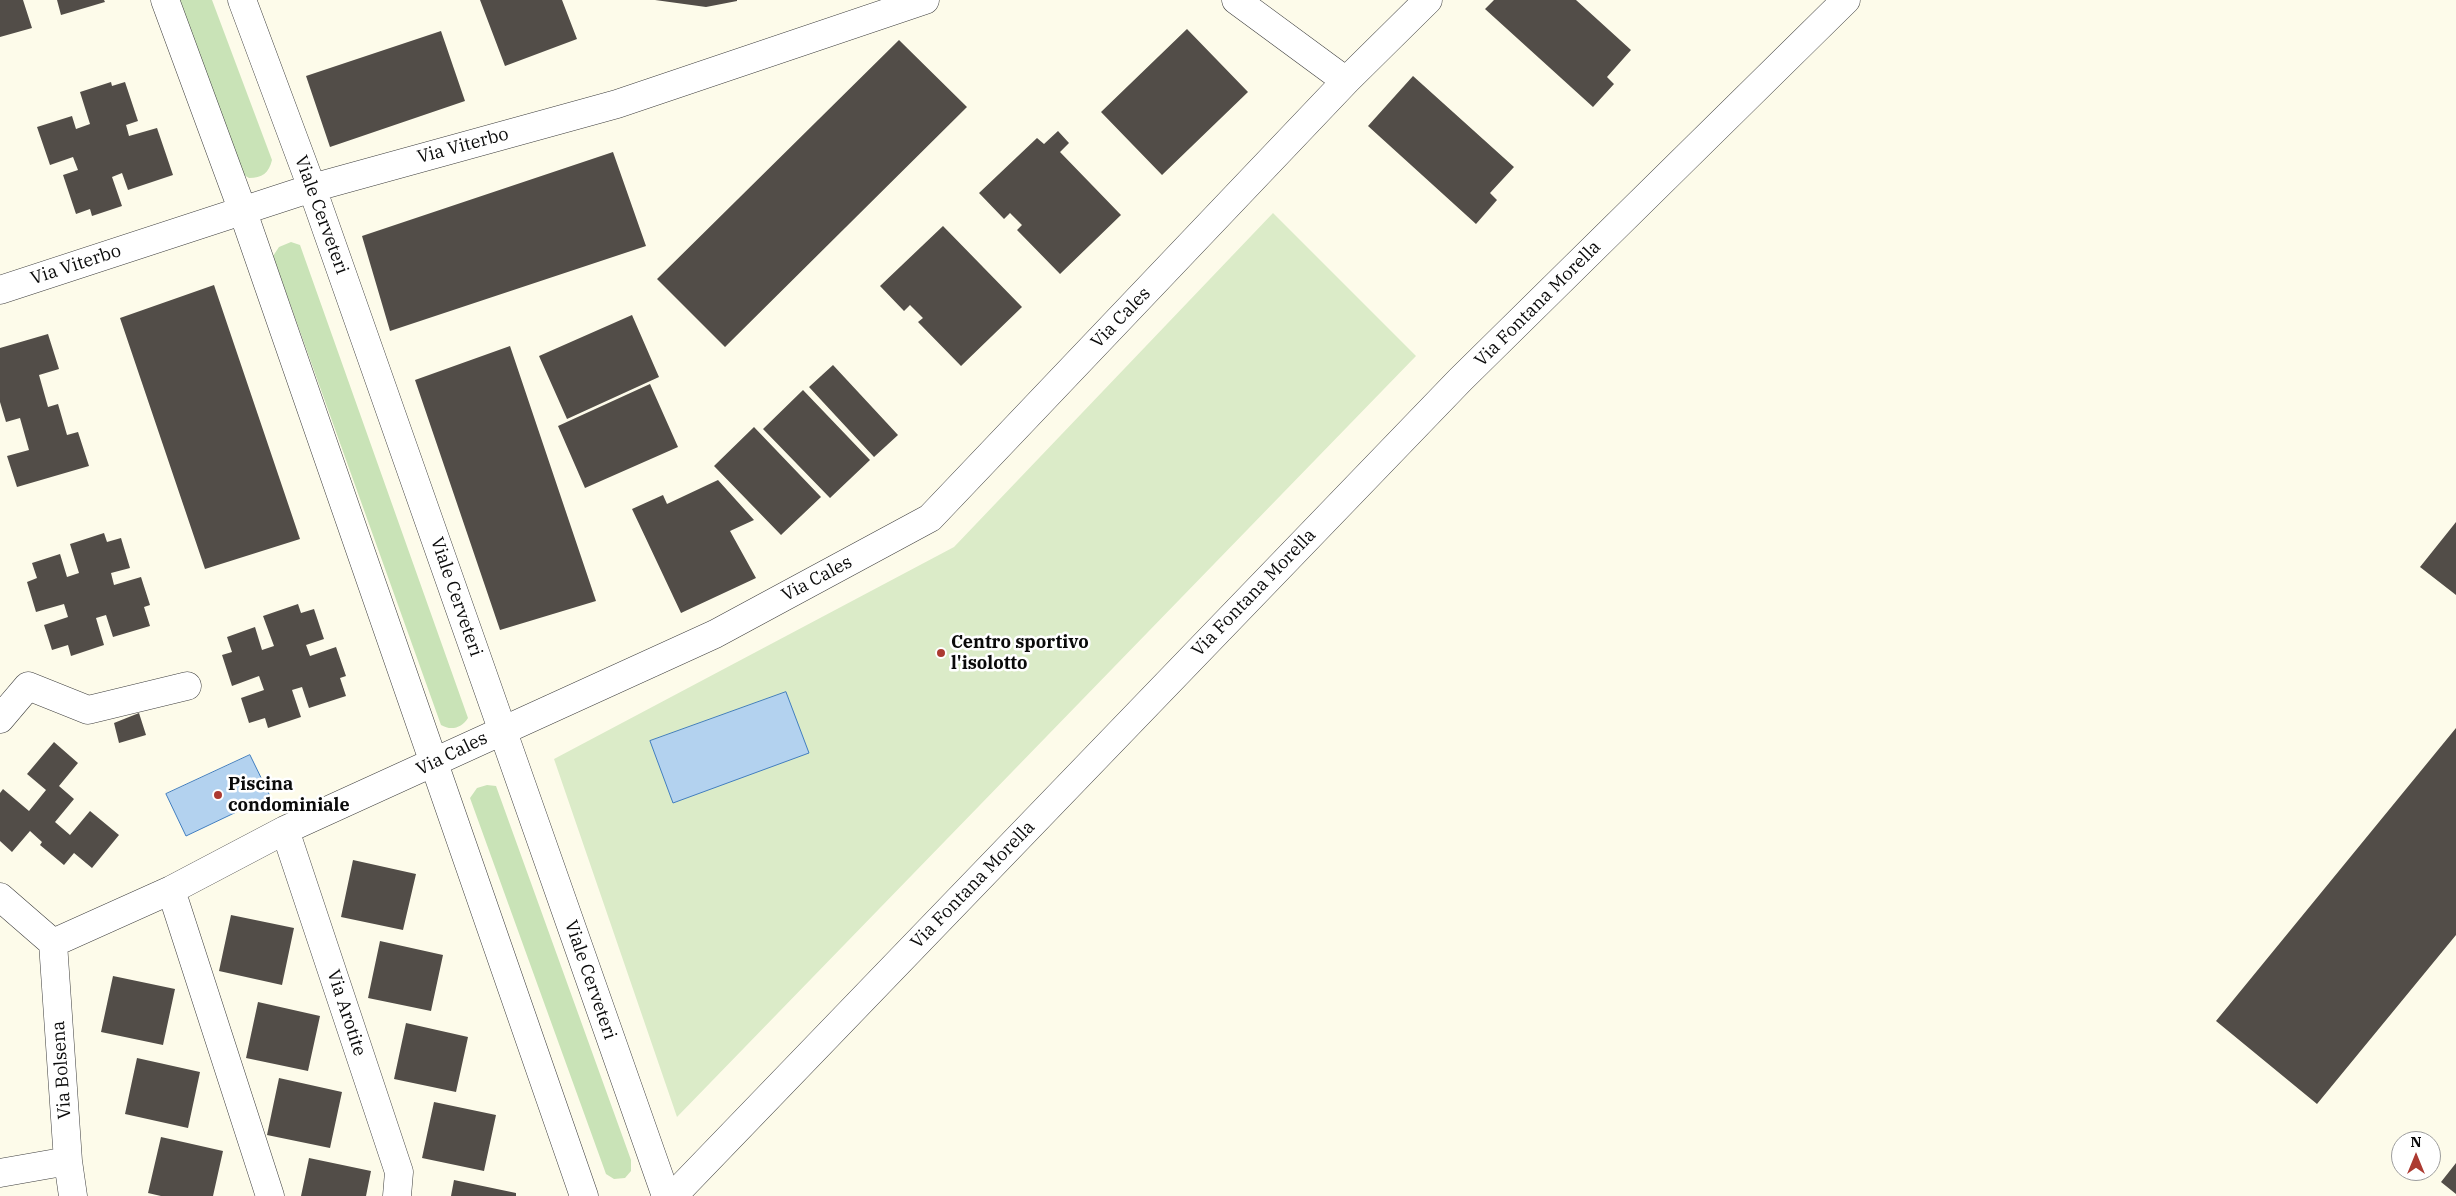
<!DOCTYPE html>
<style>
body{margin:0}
#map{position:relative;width:2456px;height:1196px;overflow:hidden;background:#fdfbea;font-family:"IBM Plex Serif",serif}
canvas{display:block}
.north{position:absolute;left:2391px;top:1131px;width:50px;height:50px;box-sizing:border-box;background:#fff;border:1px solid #9d9d9d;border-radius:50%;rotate:0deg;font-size:14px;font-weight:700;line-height:20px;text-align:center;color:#0a0a0a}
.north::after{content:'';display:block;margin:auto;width:18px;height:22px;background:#ac3a31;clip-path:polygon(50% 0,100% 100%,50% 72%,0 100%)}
</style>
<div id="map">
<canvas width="2456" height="1196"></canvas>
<div class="north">N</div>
</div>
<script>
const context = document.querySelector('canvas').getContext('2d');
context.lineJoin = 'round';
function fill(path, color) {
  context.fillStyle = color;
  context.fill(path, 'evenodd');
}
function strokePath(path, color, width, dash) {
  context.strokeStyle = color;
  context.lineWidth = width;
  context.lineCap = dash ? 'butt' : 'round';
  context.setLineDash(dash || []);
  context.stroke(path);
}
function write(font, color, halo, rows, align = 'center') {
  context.font = font + ' "IBM Plex Serif",serif';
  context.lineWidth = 5;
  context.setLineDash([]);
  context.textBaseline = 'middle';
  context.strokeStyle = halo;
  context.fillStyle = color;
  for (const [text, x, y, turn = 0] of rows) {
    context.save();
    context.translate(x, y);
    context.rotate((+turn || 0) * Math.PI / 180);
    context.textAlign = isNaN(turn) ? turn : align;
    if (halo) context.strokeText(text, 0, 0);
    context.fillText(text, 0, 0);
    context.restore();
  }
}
const green = new Path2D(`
 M178,0H212L272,160C269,173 262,178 249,178L244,175Z
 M291,242L300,245L468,718C462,728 451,731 441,725L273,256L279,247Z
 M487,785L496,786L631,1160V1171L625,1178L614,1179L606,1174L470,798L477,788Z`);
const pitch = new Path2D(`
 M1273,213L1416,356L677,1117L554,759L954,547Z`);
const water = new Path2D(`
 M786,692L809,753L673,803L650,741Z
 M250,755L270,796L186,836L166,794Z`);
const building = new Path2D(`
 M0,0H23L32,28L0,37Z
 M57,0H104L105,2L61,15Z
 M480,0H562L577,39L505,66Z
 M655,0H737V1L706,7Z
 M1494,0H1576L1631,50L1607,77L1614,84L1593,107L1485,9Z
 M1187,29L1248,92L1162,175L1101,112Z
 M441,31L465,101L330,147L306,76Z
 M899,40L967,107L725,347L657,279Z
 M1413,76L1514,167L1490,193L1497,200L1476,224L1368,126Z
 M111,82L112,86L125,82L138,121L126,125L129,136L157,128L173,175L128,190L122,173L112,177L122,206L92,216L90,209L76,214L63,175L78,170L73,157L50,165L37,127L72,116L76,129L90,124L80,92Z
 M1058,131L1069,143L1060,152L1121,215L1060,274L1017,230L1022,225L1010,213L1004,219L979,193L1037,138L1044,144Z
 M613,152L646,246L390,331L362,236Z
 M943,226L1022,307L961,366L918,322L923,318L910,305L904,311L880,286Z
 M214,285L300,539L205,569L120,318Z
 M632,315L659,377L567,419L539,356Z
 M48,334L59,369L39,375L48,407L58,404L67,435L78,432L89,466L17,487L7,456L29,450L20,418L6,422L0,402V348Z
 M510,346L596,601L500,630L415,380Z
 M833,365L898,435L874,457L809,387Z
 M650,384L678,447L585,488L558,426Z
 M803,390L870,460L830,498L763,429Z
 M754,427L821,497L781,535L714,466Z
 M718,480L754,520L730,531L756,578L681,613L632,509L663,495L667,504Z
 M2456,522V595L2420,567Z
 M104,533L107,542L121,538L130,568L111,573L114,585L141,577L150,605L144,607L150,626L113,637L106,615L96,618L104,645L71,656L68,645L52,650L44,625L68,617L64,604L36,612L27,582L37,578L32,563L60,554L67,577L79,573L70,544Z
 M298,604L301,613L314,609L324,639L306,645L310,656L336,647L346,676L340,678L346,696L309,708L302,687L292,690L301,717L268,728L265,718L249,723L241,698L264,690L259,676L232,686L222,655L232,652L227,637L255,627L262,650L274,646L263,616Z
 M139,713L146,735L119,743L114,723Z
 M2456,728V935L2317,1104L2216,1021Z
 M54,742L78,763L59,786L74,799L55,822L70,835L90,811L119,835L92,868L74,853L64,865L40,845L42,842L30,831L12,852L0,841V793L3,789L29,811L46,790L27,774Z
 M353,860L416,874L403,930L341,917Z
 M231,915L294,928L282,985L219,971Z
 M380,941L443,955L431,1011L368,998Z
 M113,976L175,989L163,1045L101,1032Z
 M258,1002L320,1016L308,1071L246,1058Z
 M406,1023L468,1037L456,1092L394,1079Z
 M137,1058L200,1072L188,1128L125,1114Z
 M279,1078L342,1092L330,1148L267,1135Z
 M434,1102L496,1115L484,1171L422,1158Z
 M161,1137L223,1151L213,1196H161L148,1193Z
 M309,1158L371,1171L366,1196H301Z
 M2456,1163V1194L2441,1182Z
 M454,1180L516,1193V1196H451Z`);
const minor = new Path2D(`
 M165,0L242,209L584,1196
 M242,0L312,188L666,1196
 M1236,0L1346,81
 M0,290L312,188L617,104L925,0
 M0,719L28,686L88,710L187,686
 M285,830L399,1172L397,1196
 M171,890L270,1196
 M0,897L53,943
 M53,943L171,890L285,830L715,634L930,518L1346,81L1428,0
 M53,943L68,1161L73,1196
 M0,1173L68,1161`);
const tertiary = new Path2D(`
 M673,1196L1460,380L1846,0`);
const markers = [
 [941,653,5,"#ac3a31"],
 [218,795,5,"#ac3a31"]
];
const streetNames = [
 ["Via Viterbo",463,146,-15],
 ["Viale Cerveteri",321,215,70],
 ["Via Viterbo",76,265,-18],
 ["Via Fontana Morella",1538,304,-45],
 ["Via Cales",1121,318,-46],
 ["Via Cales",817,579,-28],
 ["Via Fontana Morella",1254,593,-46],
 ["Viale Cerveteri",456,597,71],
 ["Via Cales",452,754,-26],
 ["Via Fontana Morella",973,885,-46],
 ["Viale Cerveteri",590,980,71],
 ["Via Arotite",346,1013,72],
 ["Via Bolsena",62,1070,-94]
];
const poiNames = [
 ["Centro sportivo",951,643],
 ["l'isolotto",951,664],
 ["Piscina",228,785],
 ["condominiale",228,806]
];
fill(green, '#c9e3b7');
fill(pitch, '#dbebc8');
fill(water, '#b3d2ef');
strokePath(water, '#427ebf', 1);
fill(building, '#524d48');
strokePath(minor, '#3d3d3d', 29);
strokePath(tertiary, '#3d3d3d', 29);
strokePath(minor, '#fff', 28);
strokePath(tertiary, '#fff', 28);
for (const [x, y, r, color] of markers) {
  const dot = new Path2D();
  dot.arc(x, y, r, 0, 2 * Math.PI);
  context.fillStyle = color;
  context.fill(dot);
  strokePath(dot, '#fff', 2);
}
write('18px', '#0a0a0a', '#fff', streetNames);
write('bold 18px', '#0a0a0a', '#fff', poiNames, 'left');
</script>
